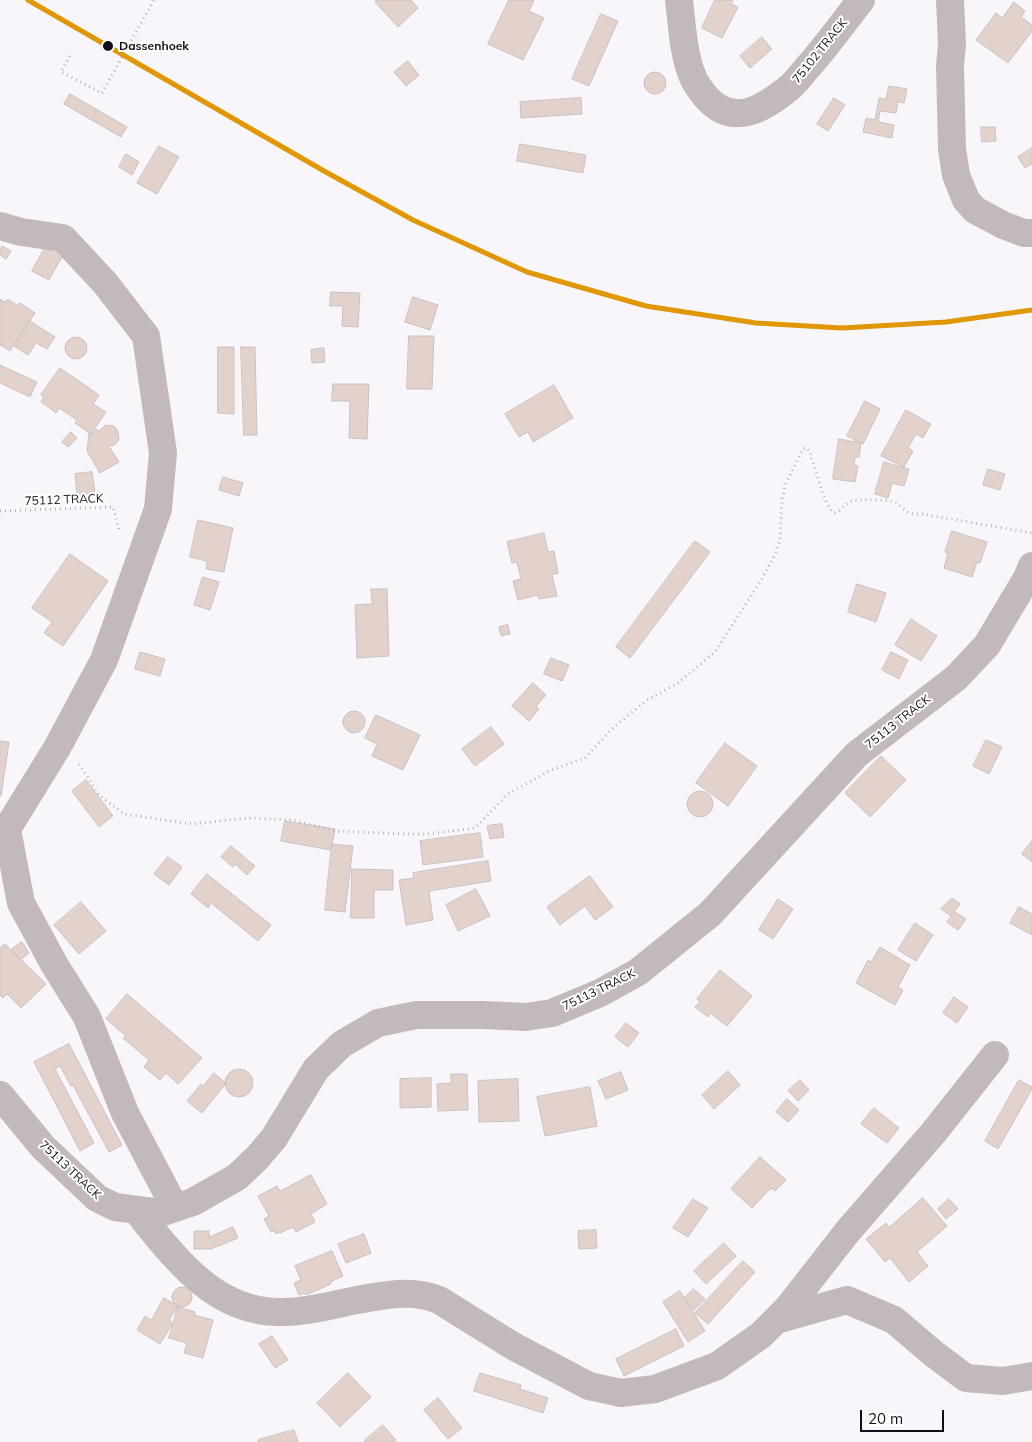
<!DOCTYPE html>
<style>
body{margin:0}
#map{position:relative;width:1032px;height:1442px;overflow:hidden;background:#f8f6fb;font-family:Mulish,sans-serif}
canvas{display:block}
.scale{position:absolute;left:860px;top:1410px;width:84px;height:22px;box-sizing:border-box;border:2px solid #120e18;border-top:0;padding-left:6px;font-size:15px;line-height:18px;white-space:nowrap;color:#120e18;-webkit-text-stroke:4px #fff;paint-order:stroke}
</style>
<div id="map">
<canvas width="1032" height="1442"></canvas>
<div class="scale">20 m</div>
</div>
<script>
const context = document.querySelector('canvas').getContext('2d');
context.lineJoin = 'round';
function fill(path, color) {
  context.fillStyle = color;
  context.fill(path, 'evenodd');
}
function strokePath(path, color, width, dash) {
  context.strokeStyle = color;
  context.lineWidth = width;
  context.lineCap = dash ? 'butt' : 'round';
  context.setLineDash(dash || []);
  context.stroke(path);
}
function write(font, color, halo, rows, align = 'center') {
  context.font = font + ' Mulish,sans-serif';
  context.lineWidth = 4;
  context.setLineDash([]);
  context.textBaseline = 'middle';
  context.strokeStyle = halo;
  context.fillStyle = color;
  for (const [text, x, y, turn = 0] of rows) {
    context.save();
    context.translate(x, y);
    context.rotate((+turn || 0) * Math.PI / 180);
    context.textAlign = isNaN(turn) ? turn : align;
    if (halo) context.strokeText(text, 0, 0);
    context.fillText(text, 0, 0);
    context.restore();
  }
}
const building = new Path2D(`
 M377,0H411L418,8L398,27L375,2Z
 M509,0H534L529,11L544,18L523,60L488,44Z
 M715,0H733L731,4L738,7L722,38L702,28Z
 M1014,2L1025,11L1021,17L1032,25V31L1008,63L976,40L996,13L1002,18Z
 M601,14L618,21L589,86L572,79Z
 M762,37L772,49L750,68L740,56Z
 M408,61L419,75L406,86L394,72Z
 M644 83a11 11 0 1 1 22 0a11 11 0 1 1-22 0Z
 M889,86L907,89L904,103L898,102L896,113L880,111L878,122L894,125L892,138L863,132L866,118L875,120L879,98L886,99Z
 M70,94L127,127L121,137L64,104Z
 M581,98L582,114L521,118L520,102Z
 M834,98L845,105L828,131L817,124Z
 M981,127H995L996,141L982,142Z
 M520,144L586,155L583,173L517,161Z
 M159,146L179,157L157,194L137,183Z
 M1032,148V164L1025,168L1018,157Z
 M126,154L139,162L132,175L119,167Z
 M47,244L64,253L49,280L32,271Z
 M2,246L11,251L6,259L0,255Z
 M331,292L360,293L358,327L342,326L343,306H330Z
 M413,297L438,305L430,330L405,322Z
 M0,299L5,302L8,299L18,306L20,303L35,313L10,351L0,345Z
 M30,321L55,337L47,349L36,343L28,355L14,346Z
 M409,336H434L432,389H407Z
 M65 348a11 11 0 1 1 22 0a11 11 0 1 1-22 0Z
 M218,347H234V414L218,413Z
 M241,347H255L257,435H244Z
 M324,348L325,362L312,363L311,350Z
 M0,365L37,382L30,397L0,383Z
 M60,368L99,395L93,404L106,412L91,434L75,423L77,420L59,408L56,413L41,402L44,397L41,395Z
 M333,384H369L367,439L349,438L350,401H332Z
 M554,385L573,418L533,442L528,432L519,437L505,414Z
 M865,401L880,409L863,444L847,436Z
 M906,410L931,424L923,438L916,434L908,448L913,451L904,467L881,456Z
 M106,425L114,426L118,432L119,440L113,446L108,445L119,462L100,473L87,451L89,433L92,435L96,429L99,431Z
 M71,432L77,438L68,447L62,442Z
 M839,439L861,443L859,457H855L854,465L858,466L855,482L833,479Z
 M884,462L909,469L904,486L892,483L888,498L875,494Z
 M988,469L1005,474L1000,490L983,485Z
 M92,472L95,493L77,495L75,474Z
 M223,477L243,483L239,496L219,490Z
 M198,520L233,528L224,572L206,569L207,561L190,557Z
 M952,531L987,542L980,563L977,562L972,577L944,568L948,553L945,552Z
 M544,533L548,552L554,551L558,573L552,575L557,596L539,599L538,595L518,600L513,581L521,579L517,562L512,563L507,542Z
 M695,541L710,552L630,658L616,647Z
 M70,554L108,581L63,646L44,633L52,622L32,608Z
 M203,577L219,582L210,610L194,605Z
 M857,584L886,593L876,622L848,612Z
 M371,589H387L389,656L357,658L355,605L372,604Z
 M911,619L937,636L921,661L895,645Z
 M508,625L510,634L501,636L499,627Z
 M140,652L165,659L160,676L135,669Z
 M891,652L908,660L899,679L882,670Z
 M551,658L569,665L562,681L544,674Z
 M533,683L546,695L536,706L539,709L529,721L512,706Z
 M343 722a11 11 0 1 1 22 0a11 11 0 1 1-22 0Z
 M376,715L420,735L403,770L372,756L377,744L365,738Z
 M491,727L504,744L475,766L462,749Z
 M986,740L1002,747L989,774L973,766Z
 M0,741L9,742L1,796H0Z
 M725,743L757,766L728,806L696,783Z
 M881,756L906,780L870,817L845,793Z
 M86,780L113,816L99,827L72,791Z
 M687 804a13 13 0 1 1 26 0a13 13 0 1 1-26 0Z
 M285,821L335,829L331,850L281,841Z
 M502,824L504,837L490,839L487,826Z
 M480,833L483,857L423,865L420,841Z
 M1032,841V862L1022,854Z
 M332,844L353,846L345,912L325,910Z
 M231,846L255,866L247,875L235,864L233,867L221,857Z
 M168,857L182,867L169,885L154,874Z
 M488,861L491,881L429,891L433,920L406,925L399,880L414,878L413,873Z
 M352,869L393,870V890H374V918H351Z
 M207,874L271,925L258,941L211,903L208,908L191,894Z
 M590,876L613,907L595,920L585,906L560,925L547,907Z
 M476,889L490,916L458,931L446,905Z
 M952,898L960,904L951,916L941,909Z
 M778,899L793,909L773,939L759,930Z
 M81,902L106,931L79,954L54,925Z
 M1019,907L1032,914V935L1010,923Z
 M955,912L966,919L958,930L947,922Z
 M915,923L933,935L916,961L898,950Z
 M22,942L29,953L20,960L12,949Z
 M5,944L46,984L21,1008L7,994L3,998L0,995V948Z
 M880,947L910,965L898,987L903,990L895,1005L856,983L868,960L871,962Z
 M720,970L752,996L727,1026L710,1013L708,1017L695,1007L700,1002L697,999Z
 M127,994L202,1058L178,1084L166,1073L160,1080L144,1067L149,1060L123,1038L126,1036L106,1019Z
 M954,997L968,1007L957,1023L943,1013Z
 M626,1023L639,1033L628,1047L615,1037Z
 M69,1044L122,1145L109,1152L73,1085L71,1086L60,1066L55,1069L94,1143L80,1151L34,1062Z
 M225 1083a14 14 0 1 1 28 0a14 14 0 1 1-28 0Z
 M728,1071L740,1085L714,1109L702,1095Z
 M621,1072L628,1090L606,1099L598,1081Z
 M214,1073L226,1083L202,1113L187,1101L201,1084L203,1086Z
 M451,1074H467L468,1110L438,1111L437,1084L451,1083Z
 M431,1078V1107L400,1108V1079Z
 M518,1079L519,1121L479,1122L478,1081Z
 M800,1080L809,1090L798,1101L788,1091Z
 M1019,1080L1032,1087V1089L998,1149L985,1141Z
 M590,1087L597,1126L545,1136L537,1097Z
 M787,1099L799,1110L788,1122L776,1112Z
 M874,1108L899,1128L887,1143L861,1124Z
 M760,1157L786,1180L775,1191L771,1188L752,1208L731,1189Z
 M311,1175L327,1204L311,1214L315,1222L296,1232L293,1227L280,1233L279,1232L276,1234L275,1231L271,1232L264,1219L269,1216L258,1196L277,1186L280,1191Z
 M923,1198L947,1226L917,1252L928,1266L909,1282L890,1258L885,1262L866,1239L886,1223L889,1227Z
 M693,1199L708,1208L688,1237L673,1228Z
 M949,1199L958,1209L946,1219L938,1209Z
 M233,1227L238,1238L211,1249H194V1231H209V1237Z
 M596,1230L597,1248L579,1249L578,1231Z
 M364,1234L371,1253L346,1263L338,1244Z
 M724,1243L736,1256L706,1284L694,1271Z
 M332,1251L343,1276L330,1282L331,1284L306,1295L305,1293L299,1295L294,1283L301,1280L295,1266Z
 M743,1261L755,1272L708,1324L695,1313Z
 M172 1297a10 10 0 1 1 20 0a10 10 0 1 1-20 0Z
 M694,1289L705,1299L694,1310L683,1299Z
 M680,1291L705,1331L688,1342L663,1302Z
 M164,1298L178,1306L169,1320L173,1323L160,1344L137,1330L145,1316L151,1320Z
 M178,1307L195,1312L194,1315L213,1320L203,1358L184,1353L187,1343L169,1338Z
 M676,1329L684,1346L624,1376L616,1359Z
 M272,1336L288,1360L275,1368L259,1344Z
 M348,1373L371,1397L340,1427L317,1403Z
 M480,1373L521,1385L520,1389L548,1398L543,1413L474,1391Z
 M438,1398L462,1428L448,1439L424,1410Z
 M383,1425L396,1440L394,1442H365L364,1441Z
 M294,1430L298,1442H258V1440Z`);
const path = new Path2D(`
 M70,56L61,72L102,93
 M0,511L113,507L120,533
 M79,764L99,795L124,814L192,824L247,818L293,820L335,831L405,834H427L475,828L508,794L549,771L585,758L613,728L647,700L677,684L715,652L760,582L775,555L780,540L782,499L786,483L803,449L807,448L810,451L811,457C817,471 823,504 834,513C842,511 845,502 853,501C862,499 887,499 896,503C899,505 902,508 905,510C910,515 917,514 923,514L1032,533`);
const minor = new Path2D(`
 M679,0C682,25 683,52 692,75C695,83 701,91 706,97C733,128 763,109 789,88C795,83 801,75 807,68C826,47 843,23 861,0
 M950,0L952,44L950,66L952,149L956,175L966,200L975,210L1003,225L1024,233H1032
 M0,226L21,232L63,238L105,283L146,336L163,453L158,509L104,660L57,748L7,829L21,903L54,964L87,1017L125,1113L175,1208
 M0,1095L43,1147L97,1198L115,1207L160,1213L193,1202L237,1177L257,1158L274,1138L316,1069L342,1044L378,1023L416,1015H483L526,1017L552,1013L600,993L638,972L710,914L857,754L956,678L987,645L1027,578L1032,566
 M137,1211C174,1257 213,1311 278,1312C304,1313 331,1305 357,1300C386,1295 411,1289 439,1300L513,1346L589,1386L621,1393L655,1389L717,1366L761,1335L787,1309L848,1231L934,1132L995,1055
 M776,1320L847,1300L894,1320L934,1354L966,1378L1003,1381L1032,1376`);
const rail = new Path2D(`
 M28,0L324,171L413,220L527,272L646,306L756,323L842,328L946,322L1032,310`);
const pathBridge = new Path2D(`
 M102,93L154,0`);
const rail1 = new Path2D(`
 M28,0L324,171L413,220L527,272L646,306L756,323L842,328L946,322L1032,310`);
const markers = [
 [108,46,6,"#120e18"]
];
const stopNames = [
 ["Dassenhoek",119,46]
];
const streetNames = [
 ["75102 TRACK",820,51,-51],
 ["75112 TRACK",64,500,-2],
 ["75113 TRACK",898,722,-38],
 ["75113 TRACK",599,990,-26],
 ["75113 TRACK",70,1170,43]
];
fill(building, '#e3d2cc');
strokePath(building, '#c8c2c2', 1);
strokePath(path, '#bcb5b7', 3, [1, 4]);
strokePath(minor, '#c3b9ba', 28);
strokePath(rail, '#b7b0b4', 4, [6, 6]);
strokePath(pathBridge, '#bcb5b7', 3, [1, 4]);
strokePath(rail1, '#e09702', 5);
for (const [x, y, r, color] of markers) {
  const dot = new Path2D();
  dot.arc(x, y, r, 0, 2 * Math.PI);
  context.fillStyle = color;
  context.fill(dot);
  strokePath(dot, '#fff', 2);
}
write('bold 12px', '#120e18', '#fff', stopNames, 'left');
write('12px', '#120e18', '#fff', streetNames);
</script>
